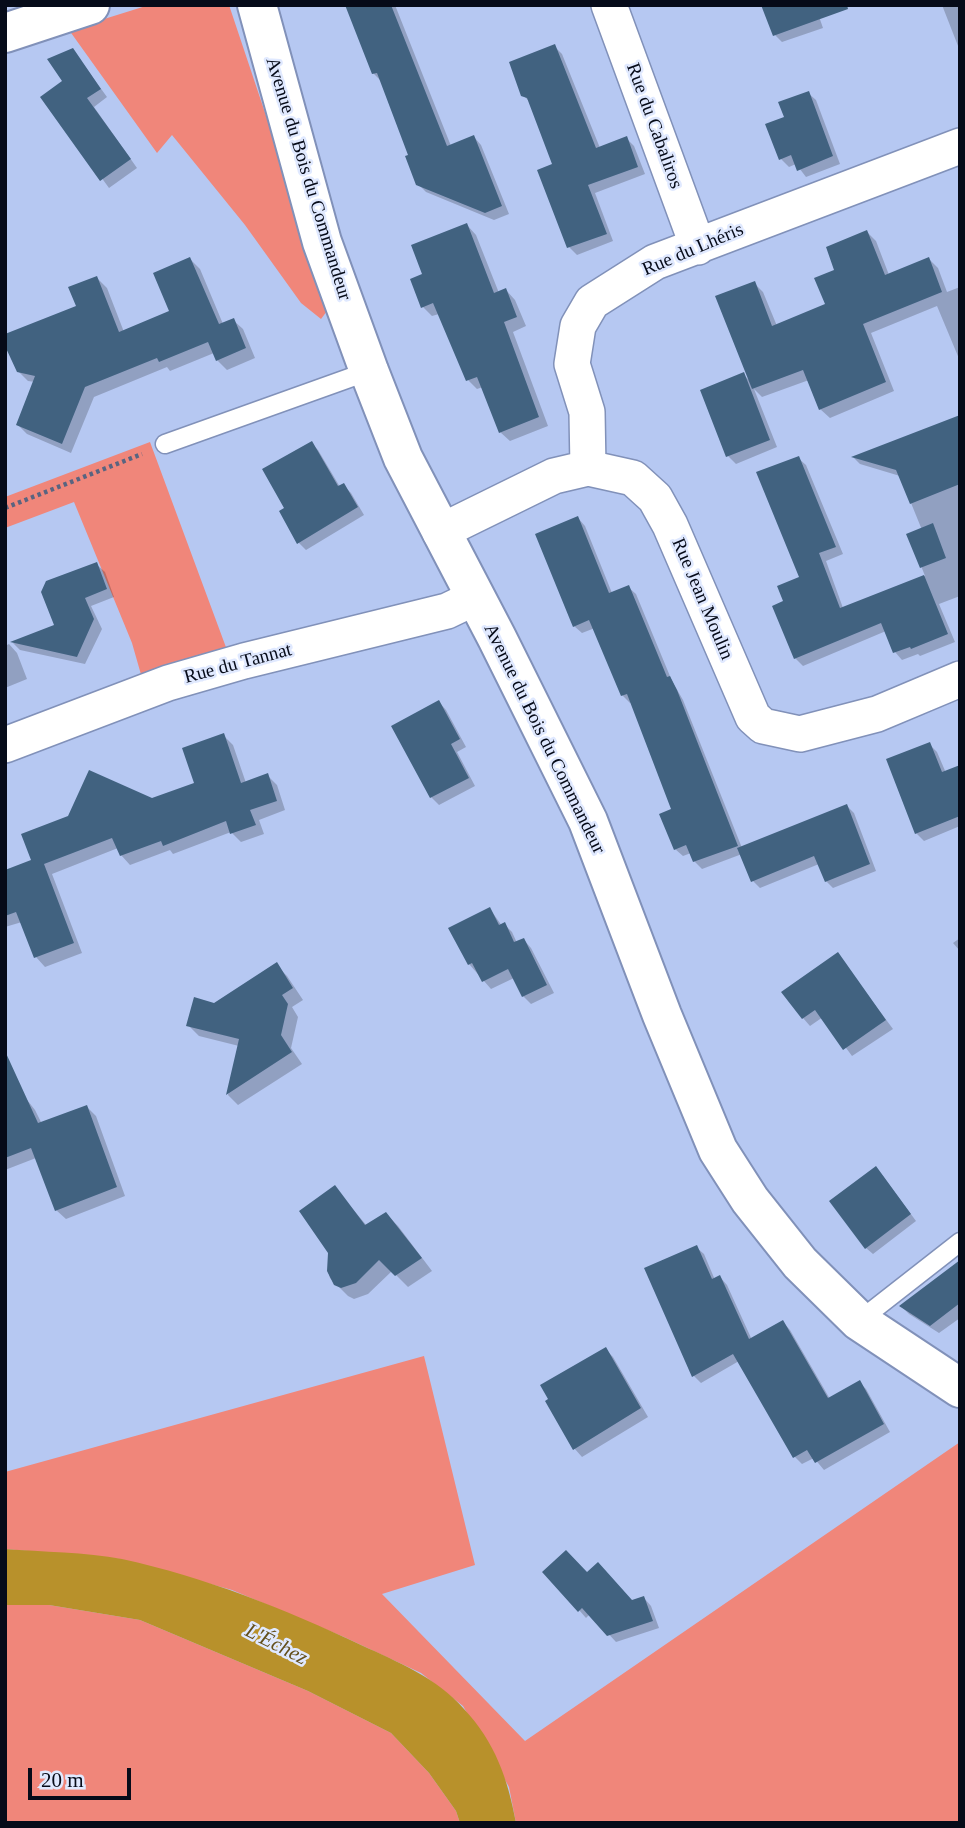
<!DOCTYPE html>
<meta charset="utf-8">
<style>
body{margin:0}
#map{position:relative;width:965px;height:1828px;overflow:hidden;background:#b6c8f2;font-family:Georgia,serif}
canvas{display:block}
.frame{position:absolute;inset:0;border:7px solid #060b19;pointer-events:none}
.scale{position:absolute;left:28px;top:1768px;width:103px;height:32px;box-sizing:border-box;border:4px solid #060b19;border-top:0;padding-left:9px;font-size:21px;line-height:24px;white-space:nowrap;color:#060b19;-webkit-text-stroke:5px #e0e9ff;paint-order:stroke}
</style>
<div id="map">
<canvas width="965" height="1828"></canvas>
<div class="frame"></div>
<div class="scale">20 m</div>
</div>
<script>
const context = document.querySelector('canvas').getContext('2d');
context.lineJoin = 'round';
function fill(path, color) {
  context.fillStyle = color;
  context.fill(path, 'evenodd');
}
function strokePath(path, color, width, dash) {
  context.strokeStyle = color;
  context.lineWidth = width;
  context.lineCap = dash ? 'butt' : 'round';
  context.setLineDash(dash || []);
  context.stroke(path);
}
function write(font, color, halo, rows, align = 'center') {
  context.font = font + ' Georgia,serif';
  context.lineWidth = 5;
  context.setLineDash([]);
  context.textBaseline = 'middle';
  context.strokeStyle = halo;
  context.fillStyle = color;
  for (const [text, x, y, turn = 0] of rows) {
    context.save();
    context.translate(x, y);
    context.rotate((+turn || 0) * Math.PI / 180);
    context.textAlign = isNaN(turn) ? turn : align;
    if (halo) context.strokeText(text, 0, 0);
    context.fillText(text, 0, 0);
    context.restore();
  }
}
const green = new Path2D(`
 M149,5H229L330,307L321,319L301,303L245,225L172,135L157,153L69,30Z
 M150,442L227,650L142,678L132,643L74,502L5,528V497Z
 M424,1356L475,1565L382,1594L525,1741L960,1442V1823H516L509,1787L463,1706L421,1673L344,1637L232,1590L120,1559L5,1549V1472Z
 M5,1605H49L140,1620L308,1691L391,1733L429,1773L456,1811L460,1823H5Z`);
const water = new Path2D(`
 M5,1549C42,1552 86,1552 122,1559C205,1577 285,1609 361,1645C398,1662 437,1678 464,1709C495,1742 508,1779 516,1823H460L456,1811L429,1773L391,1733L308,1691L140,1620L49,1605H5Z`);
const shadow = new Path2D(`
 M360,5H395L451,146L474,137L481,145L509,214L494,220L426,192L418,184L410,157L381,81L373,73Z
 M815,5L823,28L782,42L775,35Z
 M942,5H960V51Z
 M554,46L562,54L600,148L626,138L634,146L645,174L595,193L613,241L577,255L569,247L540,171L555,165L530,102L523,95Z
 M73,50L107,97L94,107L137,168L109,188L43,97L64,82Z
 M808,93L816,100L840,164L806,177L796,164L789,167L781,159L786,118Z
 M467,225L476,235L499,293L506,290L515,300L526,326L513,332L548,426L510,441L500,432L483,387L477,389L468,380L439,314L432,316L423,307L425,275Z
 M867,232L876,241L889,275L929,259L938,268L947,292L960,287V361L937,306L871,333L894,391L830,418L820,409L809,380L762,397L754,389L777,447L736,464L728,456L702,391L743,374L750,381L754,283L763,292L777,326L828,305L837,271Z
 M190,259L200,269L223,324L233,320L243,329L255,358L227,370L217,360L214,353L170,371L167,367L94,397L71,453L27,434L18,425L35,382L28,381L18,371L78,306L97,278L107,288L124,332L171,312Z
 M311,443L318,450L340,487L343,485L351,493L364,515L306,550L299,543L286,509Z
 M960,447V596L939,604L955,642L920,656L918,654L902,660L895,652L886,631L803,666L795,658L785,602L801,578L798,458L806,465L843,554L826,561L843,608L925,576L909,535L922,530L900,476L860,464L854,458Z
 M578,518L585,526L612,593L628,587L636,594L672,681L683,700L742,848L847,806L854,813L876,871L833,888L826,881L819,864L760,888L753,881L742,854L702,869L694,861L691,853L683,856L675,849L674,810L632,702L630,703L622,695L595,628L582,633L574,626Z
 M96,564L105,572L114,597L91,606L102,629L85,664L20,650L13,643L56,626Z
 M9,644L17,653L27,679L5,688V646Z
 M439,702L446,710L466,747L457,752L475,786L439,805L431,797Z
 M223,735L233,745L246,783L267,775L277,785L285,810L259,820L264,834L241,842L231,832L173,854L170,850L130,865L121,855L118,848L52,874L82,953L45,967L36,957L22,922L5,927V872L33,861L152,800L197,785Z
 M929,744L937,752L946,773L960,767V826L924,841L916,833Z
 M490,909L502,926L504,924L512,932L517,943L524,940L531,948L554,993L531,1004L523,996L514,978L491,989L469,964Z
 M960,938V951L953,943Z
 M838,955L893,1029L852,1056L823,1017L810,1026L803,1018Z
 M276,965L287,976L303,1000L292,1007L298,1017L291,1048L302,1064L238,1105L228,1095L239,1046L199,1036L188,1025L215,1004Z
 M5,1072L35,1110L42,1124L87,1107L96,1116L125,1196L66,1219L56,1210L36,1158L5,1170Z
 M882,1175L916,1221L873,1254L866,1248Z
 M335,1188L367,1226L386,1214L398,1226L432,1271L408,1287L392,1271L368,1294L354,1299L348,1296L330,1278L328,1271Z
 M696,1247L704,1254L715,1280L720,1277L727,1285L752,1340L783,1322L790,1330L830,1399L859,1382L866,1389L890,1432L824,1470L814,1458L802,1464L795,1457L739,1361L701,1383L694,1376Z
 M960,1262V1318L939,1333L909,1314L901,1306Z
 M605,1349L613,1357L648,1417L582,1457L574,1448Z
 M587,1575L632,1602L644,1598L651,1606L659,1628L616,1642L590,1614L586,1618L579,1610Z`);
const building = new Path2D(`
 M345,5H391L447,146L474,135L502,206L485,213L416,185L405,156L408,155L377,73L372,74Z
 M761,5H847L848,9L773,36Z
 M555,44L596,148L627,136L638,167L588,185L607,234L567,248L537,170L552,164L527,98L521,96L509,62Z
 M73,48L101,89L87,98L131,159L100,181L40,97L62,81L47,59Z
 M809,91L833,156L797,171L791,155L779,160L765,124L784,117L778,102Z
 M467,223L494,293L506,288L517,317L504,322L539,417L499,433L477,377L466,381L433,303L421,308L410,279L422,274L411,245Z
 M867,230L885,275L929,257L942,292L863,324L886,382L819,410L803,370L752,389L715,296L755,281L772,326L825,304L814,278L834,270L826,247Z
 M190,257L219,324L234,318L246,348L216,361L208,342L159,362L157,358L85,387L62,444L16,425L35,376L17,372L5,346V334L76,306L68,287L97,276L119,332L169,311L153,273Z
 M744,372L770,440L726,457L700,390Z
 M960,415V484L910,504L896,470L851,457Z
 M312,441L338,486L344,483L358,507L297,544L279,511L284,508L262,469Z
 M799,456L836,547L819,553L840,608L924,575L948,634L911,649L910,647L893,653L881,623L794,659L772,606L783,601L777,586L799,577L756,472Z
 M578,516L609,593L629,585L667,677L670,676L677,690L738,846L693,862L686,845L674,850L659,814L671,809L627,694L621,696L589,620L573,627L535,534Z
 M933,523L946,558L920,568L906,534Z
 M97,562L107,589L85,598L94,619L77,657L10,642L54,625L41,592L46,581Z
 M439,700L460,739L451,744L469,778L430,798L391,726Z
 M224,733L241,783L268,773L277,801L250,810L256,825L230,834L226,821L163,846L161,841L120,856L112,838L44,864L74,943L34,958L16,912L5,916V870L31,860L21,834L68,816L89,770L152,798L194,783L182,748Z
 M930,742L942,772L960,765V816L915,834L886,759Z
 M847,804L870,864L825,882L814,856L751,882L737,848Z
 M490,907L499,925L505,922L514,942L524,938L547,985L522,997L508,969L482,982L472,963L468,965L448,928Z
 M838,952L886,1020L843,1050L815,1010L802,1019L781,992Z
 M277,962L293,988L282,995L288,1004L281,1035L292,1052L226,1095L239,1039L186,1026L194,997L214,1003Z
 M5,1051L38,1123L87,1105L117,1187L55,1211L31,1148L5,1158Z
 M876,1166L911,1214L865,1249L829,1201Z
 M335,1185L365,1225L386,1212L422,1258L395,1276L379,1260L356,1283L341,1288L334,1285L327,1271L328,1253L299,1211Z
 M697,1245L712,1279L720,1275L749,1339L783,1320L828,1398L860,1380L884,1424L815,1463L807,1450L793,1458L733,1354L692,1377L644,1268Z
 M960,1260V1303L930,1326L899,1306Z
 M606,1347L641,1408L573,1450L545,1401L548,1399L540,1385Z
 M566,1550L587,1572L598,1562L632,1600L644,1596L653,1621L607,1636L582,1608L578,1612L542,1572Z`);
const path = new Path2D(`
 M5,508L142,454`);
const service = new Path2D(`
 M165,444L369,371
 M859,1321L960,1242`);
const minor = new Path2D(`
 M609,5L698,247
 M588,468L587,412L572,364L578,326L592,302L655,262L960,146
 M440,532L554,476L588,468L633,478L655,498L670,525L753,717L763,726L800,734L877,714L960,679
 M5,745L168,683L244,661L447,611L474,598`);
const tertiary = new Path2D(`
 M5,33L90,5`);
const secondary = new Path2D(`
 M257,5L322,242L369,371L403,458L497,638L588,821L662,1015L718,1150L750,1200L800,1263L859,1321L960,1388`);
const streetNames = [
 ["Rue du Cabaliros",654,126,70],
 ["Avenue du Bois du Commandeur",308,179,73],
 ["Rue du Lhéris",693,250,-23],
 ["Rue Jean Moulin",702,599,67],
 ["Rue du Tannat",238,664,-15],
 ["Avenue du Bois du Commandeur",544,739,64]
];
const waterNames = [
 ["L'Échez",276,1645,27]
];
fill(green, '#f0867a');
fill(water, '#b8912b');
fill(shadow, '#0003');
fill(building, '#416280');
strokePath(service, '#8191b9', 21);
strokePath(minor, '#8191b9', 38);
strokePath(tertiary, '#8191b9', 42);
strokePath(secondary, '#8191b9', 42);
strokePath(path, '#596480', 4.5, [3.5, 3.5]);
strokePath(service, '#fff', 18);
strokePath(minor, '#fff', 35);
strokePath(tertiary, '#fff', 38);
strokePath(secondary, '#fff', 38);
write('19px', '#060b19', '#e0e9ff', streetNames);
write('italic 21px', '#64501c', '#e0e9ff', waterNames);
</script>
